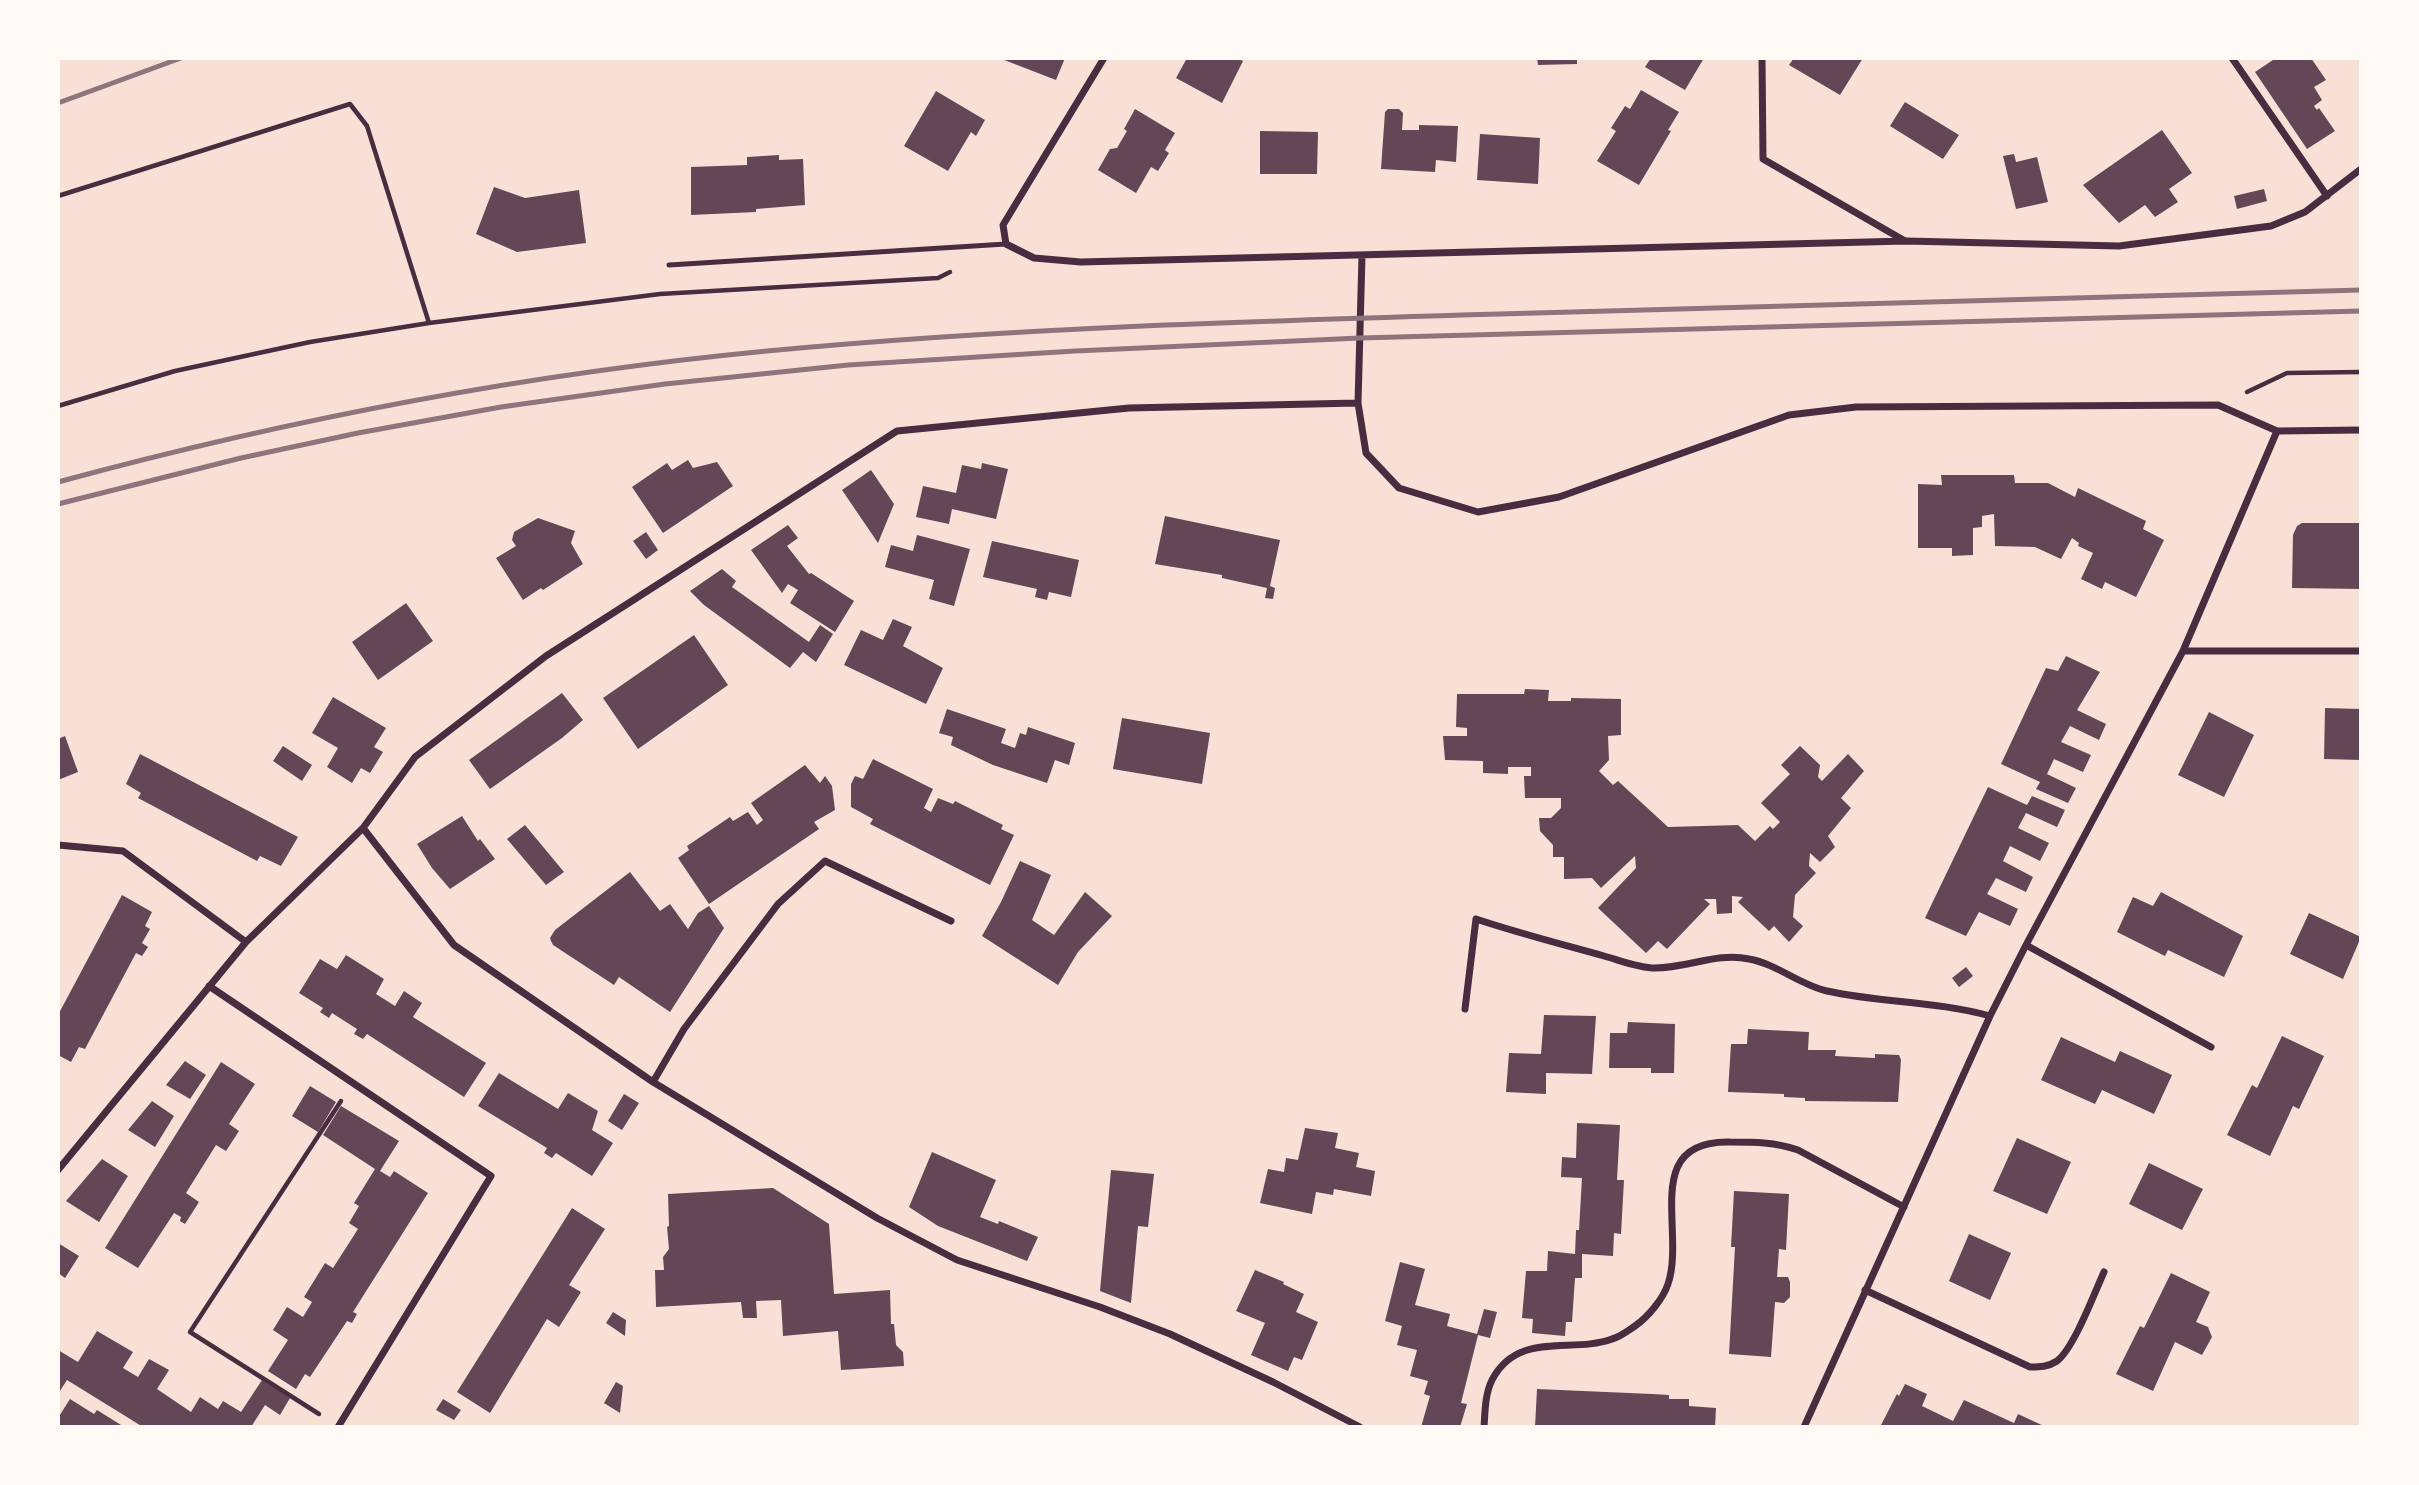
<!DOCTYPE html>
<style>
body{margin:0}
#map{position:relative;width:2419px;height:1485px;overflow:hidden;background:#f7e1d7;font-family:Quicksand,sans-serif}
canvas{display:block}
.frame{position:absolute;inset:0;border:60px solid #fffaf5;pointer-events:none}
</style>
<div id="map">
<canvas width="2419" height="1485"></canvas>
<div class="frame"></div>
</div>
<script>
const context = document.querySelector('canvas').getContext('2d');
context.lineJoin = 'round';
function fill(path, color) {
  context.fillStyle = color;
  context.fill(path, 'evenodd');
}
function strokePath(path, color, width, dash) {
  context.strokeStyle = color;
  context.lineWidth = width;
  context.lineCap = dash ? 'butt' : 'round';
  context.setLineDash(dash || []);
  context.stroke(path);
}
const building = new Path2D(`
 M999,58H1065L1056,80Z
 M1187,58H1236L1243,61L1222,103L1176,78Z
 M1537,58H1577V64L1538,65Z
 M1651,58H1704L1685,90L1645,67Z
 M1794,58H1863L1840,95L1789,65Z
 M2276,58H2311L2326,80L2314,87L2322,100L2314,106L2317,110L2319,108L2335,131L2307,149L2255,72Z
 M1641,90L1679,112L1668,130L1671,131L1639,185L1597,161L1616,131L1611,128L1625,106L1630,109Z
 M936,91L985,120L976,136L971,132L948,171L904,146Z
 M1905,102L1959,135L1943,159L1890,126Z
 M1135,109L1175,133L1165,150L1169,153L1158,171L1151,167L1136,193L1098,170L1110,149L1117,148L1127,131L1124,129Z
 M1388,109H1399L1403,113L1402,130H1419V125L1458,126L1456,162L1436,160L1435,172L1381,169L1385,112Z
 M2162,130L2192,173L2169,189L2178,202L2155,217L2145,205L2119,223L2083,185Z
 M1260,131L1318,132L1317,174H1260Z
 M1480,134L1540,138L1538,184L1477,180Z
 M2014,154L2016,162L2037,157L2048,202L2016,209L2003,156Z
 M779,155V160L803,159L805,205L756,209V212L691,215V167L747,165V157Z
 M494,187L525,198L579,190L586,243L517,252L476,234Z
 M2264,189L2267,201L2237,209L2234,196Z
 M688,460L693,468L717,462L733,486L663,533L632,487L667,463L672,470Z
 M982,463L1008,469L996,519L952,509L949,524L916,517L923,486L956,493L962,465L981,469Z
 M871,470L894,504L878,543L842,490Z
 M1941,475H2014L2015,483H2048L2075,497L2078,488L2146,521L2143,529L2164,540L2136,597L2105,582L2102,589L2081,579L2093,553L2078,546L2079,543L2072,538L2061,559L2035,547L1995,546L1994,514L1982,516V527L1973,528V555L1952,556V548H1918V484L1942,485Z
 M1165,516L1280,540L1270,586L1275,588L1273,599L1265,598L1267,588L1222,578V575L1155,564Z
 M538,518L575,531L571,543L583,564L543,590L541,588L523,600L496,558L516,546L512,540L514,532Z
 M2302,523H2361V589L2292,588L2293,535L2297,526Z
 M788,525L798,538L787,546L809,574L811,573L854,601L835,632L790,603L798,590L788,584L782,593L751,550Z
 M646,532L658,550L646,559L633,541Z
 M917,535L970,549L954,606L929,599L934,580L885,567L891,545L913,551Z
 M992,541L1079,560L1071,597L1049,592L1047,600L1035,597L1037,589L983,577Z
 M722,569L736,581L732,587L809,642L820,625L833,634L816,662L803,652L790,668L704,605L690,591Z
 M406,603L433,641L378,680L352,642Z
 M893,619L912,627L903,646L943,668L926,704L844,665L861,630L883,640Z
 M694,635L728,685L638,749L603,698Z
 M2066,656L2100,672L2077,710L2106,724L2099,740L2070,726L2061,742L2091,755L2083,772L2054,759L2047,774L2076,788L2068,803L2036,789L2040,782L2001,764L2046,668L2058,671Z
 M1525,689L1549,690L1548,701H1571V698L1621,699V735L1608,736L1609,760L1599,771L1613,785L1618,781L1668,827L1738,825L1755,841L1770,826L1773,829L1780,822L1761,803L1790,774L1781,765L1800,746L1820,765L1818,777L1822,781L1848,754L1864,771L1841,798L1851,808L1828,836L1835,847L1820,862L1810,853L1809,866L1816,873L1795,895L1793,917L1803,926L1789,942L1774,926L1769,931L1738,902L1743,897L1732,896V913L1717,914L1716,899H1704L1710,904L1667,949L1658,941L1646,953L1598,908L1636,868L1635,856L1601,888L1592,878L1564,879V857H1553V845L1540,831L1539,818H1551L1561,808V798H1525L1524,776H1531V767H1508V774L1483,773V761L1445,760L1443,736H1467V728L1456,727L1457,694H1524Z
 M562,693L583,720L562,738L490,789L469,760Z
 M333,697L386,728L374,747L383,752L370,773L361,768L352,783L327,767L338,748L312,733Z
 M2325,708L2361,709V760L2324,759Z
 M947,709L1006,729L1001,743L1015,748L1020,733L1026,735L1028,727L1075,743L1069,765L1055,760L1047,783L993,765L951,745L953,737L939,733Z
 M2209,712L2254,735L2224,797L2178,775Z
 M1122,718L1210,733L1202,784L1113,769Z
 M65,736L78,772L58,780V739Z
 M283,746L312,765L302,781L273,761Z
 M140,754L298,837L281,866L260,856L257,861L138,798L141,793L126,784Z
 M873,759L933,789L924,808L931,812L938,798L953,804L955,801L1003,825L1001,829L1014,835L990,885L870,824L873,819L851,807V784L855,776L863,779Z
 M805,765L820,783L825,776L832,786L835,810L814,822L819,829L709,904L678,858L689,850L687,846L730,817L733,821L748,812L757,825L763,820L751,803Z
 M1988,787L2027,805L2032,796L2065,810L2057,827L2026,813L2018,828L2049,843L2040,861L2010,846L2003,861L2033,877L2026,892L1996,878L1987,894L2018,909L2010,926L1979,912L1966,936L1925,918Z
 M462,816L478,841L480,839L495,859L450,889L432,868L417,844Z
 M525,825L564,872L546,885L507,839Z
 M1020,861L1051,875L1032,920L1054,935L1085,892L1112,916L1078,952L1058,985L982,936L1001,902Z
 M630,872L660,911L670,904L688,929L698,913L709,906L724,928L670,1012L619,977L614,985L553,945L551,941L550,938L555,930Z
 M2161,892L2243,936L2224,977L2168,950L2165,956L2117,932L2133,897L2153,906Z
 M122,895L152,912L145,926L150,929L142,943L148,947L142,956L136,953L85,1049L79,1047L71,1062L58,1055V1015Z
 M2309,913L2361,937L2343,979L2290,954Z
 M346,955L384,979L376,994L395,1006L404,991L422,1003L413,1017L486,1063L464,1097L367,1034L363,1039L354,1034L357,1029L332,1013L329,1018L320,1012L323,1008L299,993L320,959L337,969Z
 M1966,967L1973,976L1959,987L1952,978Z
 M1544,1015L1596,1016L1592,1074L1546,1073V1094L1506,1092L1509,1053L1541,1054Z
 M1628,1022L1675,1024L1674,1073H1651V1068H1609L1610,1033H1627Z
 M1748,1029L1809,1032L1808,1050H1836L1835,1056L1875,1058V1054L1899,1055L1901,1060L1898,1102L1805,1101V1098L1784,1097V1094L1728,1092L1731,1044H1747Z
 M2282,1036L2324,1056L2299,1109L2293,1106L2270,1156L2227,1135L2252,1085L2257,1088Z
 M2061,1037L2115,1062L2120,1051L2172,1075L2154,1114L2102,1090L2095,1104L2041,1080Z
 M185,1061L206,1075L190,1099L166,1085Z
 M221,1062L255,1084L229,1124L239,1131L226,1151L216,1145L186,1193L199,1202L185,1224L180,1221L181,1217L174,1213L138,1268L105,1248Z
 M499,1073L558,1109L568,1093L598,1111L592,1130L613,1143L592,1176L556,1153L552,1158L544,1153L547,1148L478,1106Z
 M310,1086L336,1102L318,1132L292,1116Z
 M624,1094L639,1103L622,1130L608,1121Z
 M152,1101L174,1116L155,1147L128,1130Z
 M341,1106L399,1141L380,1171L390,1177L394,1171L428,1193L353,1312L357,1314L352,1323L347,1321L310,1377L305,1374L296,1389L268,1371L288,1340L273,1330L287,1307L303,1317L312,1302L304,1297L325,1263L333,1268L358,1229L349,1223L359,1206L354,1203L375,1169L323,1135Z
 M1577,1123L1620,1125L1617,1180H1624L1621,1234L1614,1233L1613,1256L1582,1254V1278H1575L1572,1322H1566L1565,1336L1532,1333L1533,1319L1522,1318L1526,1271H1547L1548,1251L1575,1254L1576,1230H1579L1582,1178L1561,1177L1562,1157L1576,1158Z
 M1305,1128L1338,1133L1335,1148L1359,1153L1356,1167L1375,1171L1371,1196L1334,1189L1333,1195L1316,1192L1312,1214L1260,1203L1268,1169L1284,1172L1286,1158L1298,1160Z
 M2017,1138L2071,1162L2047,1214L1993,1191Z
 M932,1152L996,1180L980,1217L998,1224L999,1221L1038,1237L1027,1261L938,1226L909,1207Z
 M102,1159L128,1176L99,1222L66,1201Z
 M2149,1163L2203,1189L2182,1230L2129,1204Z
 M1111,1170L1154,1174L1148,1227L1138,1226L1131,1303L1100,1291Z
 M773,1188L829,1224L834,1294L890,1290L891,1324H894L896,1345L903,1352L904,1366L841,1370L838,1331L783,1336L781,1300L756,1301L757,1318H743L741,1302L656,1307L655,1270H664L663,1257L669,1249L667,1227L669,1226L668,1194Z
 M1734,1191L1789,1194L1786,1250L1779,1249L1777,1277H1788L1790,1282V1297L1784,1303L1775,1302L1771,1357L1729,1354L1735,1247H1731Z
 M572,1208L605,1229L569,1285L581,1292L559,1327L547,1319L490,1413L457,1392Z
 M1969,1234L2011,1253L1990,1300L1949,1281Z
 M58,1243L79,1256L65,1278L58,1273Z
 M1400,1262L1425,1269L1415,1305L1450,1314L1447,1326L1477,1334L1484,1309L1497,1312L1490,1338L1478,1335L1461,1403L1467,1404L1460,1427H1421L1430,1396L1424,1394L1428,1381L1410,1376L1417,1350L1397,1345L1402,1326L1385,1321Z
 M1255,1270L1284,1282L1283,1284L1304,1294L1296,1312L1318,1322L1302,1360L1294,1357L1288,1371L1251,1355L1265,1323L1236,1311Z
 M2171,1273L2210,1292L2196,1322L2208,1327L2212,1337L2202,1355L2175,1342L2153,1391L2116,1374L2140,1326L2144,1328Z
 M613,1312L626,1320L625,1336L606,1323Z
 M97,1331L133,1352L123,1368L138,1377L149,1359L169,1370L157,1389L191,1412L200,1397L218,1409L223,1401L241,1412L262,1380L290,1398L280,1415L265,1405L251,1427H143L67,1380L58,1394V1350L78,1362Z
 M616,1382L623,1386L620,1413L604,1403Z
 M1905,1384L1927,1394L1922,1406L1953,1421L1964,1400L2014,1423L2018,1414L2046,1427H1880L1897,1394L1899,1396Z
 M1537,1389L1652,1394L1669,1395V1399H1689V1406L1716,1408L1715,1427H1535Z
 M70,1399L94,1414L97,1410L121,1425L120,1427H58V1418Z
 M443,1399L461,1410L454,1420L436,1410Z`);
const path = new Path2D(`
 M58,196L350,104L367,126L429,323
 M2247,392L2287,373L2361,372
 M58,406L175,371L310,342L429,323L660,294L938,278L950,272
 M319,1414L190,1332L341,1101`);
const service = new Path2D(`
 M669,265L1006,244`);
const minor = new Path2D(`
 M1104,58L1003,225L1006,244L1034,258L1081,262L1906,241L2119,246L2271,226L2305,212L2361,169
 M1762,58L1763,159L1905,241
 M2232,58L2327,196
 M1358,403L1362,256
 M2183,651H2361
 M363,828L454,945L653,1082L877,1218L957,1260L1100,1307L1170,1334L1273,1382L1360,1427
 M58,845L123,851L246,942
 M2026,945L2211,1047
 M209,986L491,1176L338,1427
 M1465,1009L1476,919C1518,933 1561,944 1604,956C1619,960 1639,968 1655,968C1688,968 1717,952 1749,959C1777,964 1800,985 1827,991C1881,1003 1937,1001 1990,1016
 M653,1082L684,1029L778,904L825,861L951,921
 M58,1170L246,942L363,828L415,757L546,656L897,431L1129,408L1358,403L1366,453L1399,488L1478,512L1559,497L1789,415L1856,407L2218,405L2277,431L2361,430
 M1865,1290L2030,1367C2040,1367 2048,1367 2057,1361C2074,1348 2094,1294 2104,1272
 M1484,1427C1485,1412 1485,1394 1492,1380C1518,1330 1572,1354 1612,1339C1620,1337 1629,1330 1635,1326C1648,1317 1663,1299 1668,1284C1686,1231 1640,1140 1730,1142C1754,1142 1775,1142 1798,1150L1904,1207
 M1804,1427L1990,1016L2026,945L2183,651L2277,431`);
const rail = new Path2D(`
 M58,103L181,58
 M58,482C290,419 527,374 767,351C1010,328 1255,321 1500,314C1787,306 2074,298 2361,290
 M58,504L241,458L358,433L501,407L665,384L848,365L1075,351L1360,338L2361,311`);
fill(building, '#644757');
strokePath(path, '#4a2c40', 4.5);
strokePath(service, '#4a2c40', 5);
strokePath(minor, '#4a2c40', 7);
strokePath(rail, '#8f747c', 5);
</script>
